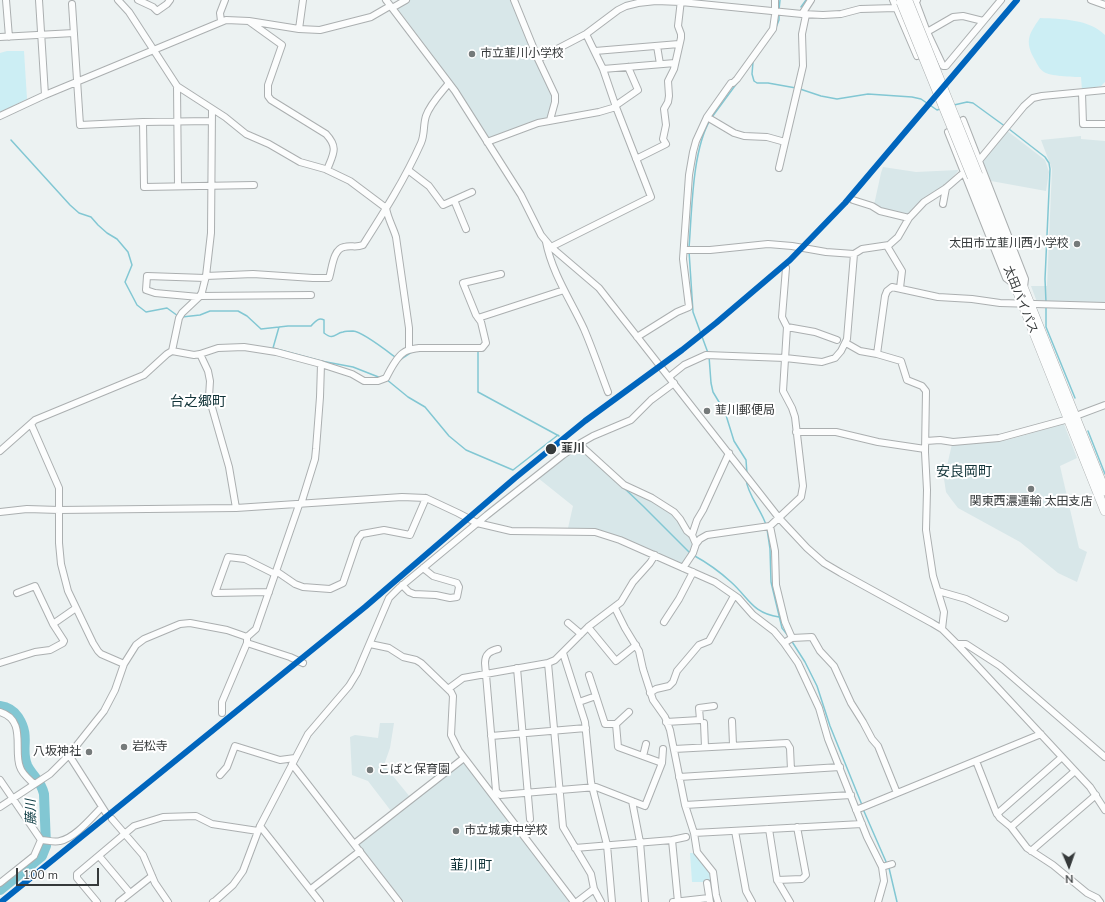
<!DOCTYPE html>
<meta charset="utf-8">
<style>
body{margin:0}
#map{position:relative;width:1105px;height:902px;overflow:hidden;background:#ecf2f2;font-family:"Nunito Sans",sans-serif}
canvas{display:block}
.north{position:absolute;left:1049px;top:846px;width:40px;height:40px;-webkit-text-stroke:3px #fff;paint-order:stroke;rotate:178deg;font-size:11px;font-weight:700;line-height:16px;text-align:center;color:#35393a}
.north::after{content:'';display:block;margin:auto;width:14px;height:18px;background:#35393a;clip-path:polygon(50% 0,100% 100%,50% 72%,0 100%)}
.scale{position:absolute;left:16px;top:868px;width:83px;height:18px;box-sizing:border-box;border:2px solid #35393a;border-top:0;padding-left:5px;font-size:12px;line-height:14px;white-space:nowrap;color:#35393a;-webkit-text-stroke:3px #fff;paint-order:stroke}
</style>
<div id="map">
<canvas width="1105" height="902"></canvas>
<div class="north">N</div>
<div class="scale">100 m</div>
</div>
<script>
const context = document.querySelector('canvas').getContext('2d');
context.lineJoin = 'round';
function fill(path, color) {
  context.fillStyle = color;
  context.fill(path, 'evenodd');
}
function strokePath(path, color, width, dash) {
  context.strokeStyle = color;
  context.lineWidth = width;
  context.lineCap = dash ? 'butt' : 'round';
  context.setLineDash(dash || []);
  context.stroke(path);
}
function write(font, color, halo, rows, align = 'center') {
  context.font = font + ' "Nunito Sans","Noto Sans JP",sans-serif';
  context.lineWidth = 4;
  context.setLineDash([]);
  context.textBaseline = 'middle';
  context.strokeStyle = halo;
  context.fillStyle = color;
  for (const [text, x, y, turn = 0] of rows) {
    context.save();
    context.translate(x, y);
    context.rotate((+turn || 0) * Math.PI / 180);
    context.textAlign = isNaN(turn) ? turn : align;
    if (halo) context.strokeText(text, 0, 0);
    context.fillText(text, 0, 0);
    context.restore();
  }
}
const built = new Path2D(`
 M410,0H512L553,96L549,117L490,139L489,138L457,88L397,8Z
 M1006,130L1045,160L1049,172L1046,191L991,181L982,161Z
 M1081,136V139L1105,141V303L1037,302L1031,286H1047L1052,169L1041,140Z
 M883,167L916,172L958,170V171L947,184L920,202L907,215L887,211L874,205L881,173Z
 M1064,424L1077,458L1060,466L1079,548L1087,552L1077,582L1058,573L1020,542L958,508L951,499L946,492L944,479L952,444L1007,440Z
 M582,448L622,486L651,499L676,516L691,537L694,546L693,549L682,564L621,537L596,529L568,528L573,506L538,478L576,449Z
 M380,723H394L390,748L384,765L410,797L391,811L368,781L352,775L350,737L355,735L378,738Z
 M463,763H465L571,902H404L360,846V842Z`);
const green = new Path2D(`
 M1040,18C1062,19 1089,19 1105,35V82L1101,86L1082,90L1081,77C1073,77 1049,76 1044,72C1040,70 1037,64 1035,60C1024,41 1029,34 1040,18Z
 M7,51H24L27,99L0,112V53Z
 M690,853H695L711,873L712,882H692Z`);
const stream = new Path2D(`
 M801,7L806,0
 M779,10L780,0
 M775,30L779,20V14
 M753,62L752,74L754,81L757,83H768L796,88
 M800,89L821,96L837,99L868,94L912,97L921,99L937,110L940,109
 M954,105L967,102L973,103L1006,127
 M712,117L737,83
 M1009,129L1045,157L1049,163L1050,169L1045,279L1046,302
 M11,140L70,205L79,213L91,217L98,225L107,233L117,239L128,252L132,265L125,282L137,305L146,312L167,308L178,316
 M689,248C692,211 692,151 710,120
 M689,251L693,312L708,353
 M1046,306V327L1075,398
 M182,317L200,315L210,311H238L247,316L261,329L288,326H311C315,322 318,317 324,320V333C334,341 335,333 343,332C346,331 350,331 353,331C363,332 387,351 395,357
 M279,327L273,348L321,361L353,367L381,378
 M465,351H478V392L559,436
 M709,356L711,383L713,392L725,412L734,441L746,460L747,474
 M400,360L412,352
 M386,379L408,397L425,407L449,436L466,450L513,470L558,435
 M1088,431L1105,474
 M746,479C747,494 762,511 766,525
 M623,487L643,506L690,553
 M767,529L770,549L771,582L782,628L789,637
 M693,555C706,562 720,572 731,582C749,598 752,613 779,617
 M791,640L805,662L817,686L830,726L862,805
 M863,809L887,864
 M889,868L897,902`);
const river = new Path2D(`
 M0,706C7,707 14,711 18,717C31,737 20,748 27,765C32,776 41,780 44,794L46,846L42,856L0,890`);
const minor = new Path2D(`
 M6,0L9,37
 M39,0L45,95
 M118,0L129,12L177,86L225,117L246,134L269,144L300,162L325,169L350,181L386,208C388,219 393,227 396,237L409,328V350
 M138,0L153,7L157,11L167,4L170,0
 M386,0L455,91L521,195L541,235L551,247L599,288L779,518L807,548L824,563L841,573L932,623L942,629L957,644L1075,771L1090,787L1105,810
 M514,0L538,59L555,95V102L550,120
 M893,0L917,56
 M915,0L927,32L943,66H946L1001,0
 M1091,0L1105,5
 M72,4L80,125L143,122L211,121
 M392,8L406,0
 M802,14L811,0
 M221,21L220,13L225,0
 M250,22L282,45L268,85V96L271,100L326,134C339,148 333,154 327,170
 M299,29L303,0
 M927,32L953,17L963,16L983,21
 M0,37L74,33
 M657,46L660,64
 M595,51L679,44
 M538,59L586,34L618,10L626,6L638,3L656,1L681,2L802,14L823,15L841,14L860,9L896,8L917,0
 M603,69L675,63
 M177,86L178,186
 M1082,93L1083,124H1105
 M615,106L638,90L628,67
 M0,116L45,95L226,20L249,21L299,29L320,30L371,17L390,6
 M707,117L734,133L744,136L767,137L785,142
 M963,120L1025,279L1024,287
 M143,122L144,187L254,185
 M948,132L1006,278L1014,284
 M487,142L538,123L599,112L616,107
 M636,159L666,144L663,139L666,125L664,109L668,102L669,96L668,81L674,69L681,38V34L678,26L681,0
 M977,163L1024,106L1033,98L1042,96L1105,90
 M779,168L803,66L802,34L806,15
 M408,170L429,186L443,205L472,192
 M454,200L466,229
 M853,200L872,206L880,211L909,218
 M943,204L946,188
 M546,242C552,273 571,301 584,329C593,350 600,371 608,392
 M887,246L902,271L900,288
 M551,247L651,197L616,107L603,69L586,34
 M684,250H710L768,244L792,246L826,252L854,254L862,249L889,245L898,237L909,218L924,202L946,188L961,175L979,167L978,161
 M786,268L782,317L787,327
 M206,276L253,274L313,278H329C332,269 333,249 344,247C351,245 356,248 363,245C384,212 405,179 421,143C425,134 423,125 426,116C430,104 441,93 449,83
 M200,296L311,295
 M199,297L155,293L146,290L147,276L205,278
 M478,318L564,290
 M637,337L677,312L689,307L683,259L689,175L693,152L696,141L707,117L731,83H733L737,79L773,29L775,15V0
 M846,343L860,351L877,354L901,361L907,380L922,386L926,391L925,452L927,490L926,530L933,576L944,612L942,629
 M172,351L179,318L182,313L200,296L202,292L206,276L211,233L212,109
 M200,354L208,371L210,381L209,397L229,467L236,508
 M877,354L885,296L887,291L892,287L938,297L972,299L1000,303L1105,306
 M669,377L684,365L706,355L785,358L822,362L835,358L841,351L847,339L854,254
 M31,424L59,488V543L61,564L68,591L93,643L98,651L101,654L124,664
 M796,432H836L878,442L925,449
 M926,441L940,440L953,442L999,438L1065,420L1105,405
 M579,444L624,485L652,498L674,512L680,519L687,531L692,535L696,544L693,553L683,568
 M0,451L35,420L144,375L167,354L172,351L194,355L200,354L218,348L244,347L276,352L321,364L352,374L364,381H378L386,378C390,370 396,358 403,353C408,349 414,349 419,348H482L486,343L481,322L476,315L463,283L501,274
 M301,504L315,459L316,449L320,397L321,364
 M0,512L27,509L59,510L236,508L402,497L426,498L458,513L477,523L511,531L595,532L620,540L715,582L738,598L753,615L774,631L784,643L798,663L819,708L828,739L867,837L882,867L884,881L878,902
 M692,535L697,520L703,510L729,453
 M696,544L700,539L707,535L770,526
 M276,571L295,584L303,587L330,589L343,583L358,539L362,534L384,530L410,535L426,498
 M402,585L409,592L414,594L436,595L450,598L457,597L459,587L457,583L433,576L423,568
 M938,591L966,599L1005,618
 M269,592L215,593L228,557L245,559L275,574
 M17,593L35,586L53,624
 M615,608L625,628L639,651L643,669L653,700L665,717L670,730L685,805L694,833L697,852L713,872L716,895L718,902
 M664,622L679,599L693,572
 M568,623L581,634
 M588,627L616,661L636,645
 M792,638L785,622L776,585L775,551L770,526L801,497L803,486L795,417L792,408L783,391L787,327L815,332L837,340
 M247,643L290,657L303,663
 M784,643L792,638L812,637L820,651L834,666L851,703L863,722L872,739L878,746L897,793
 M370,644L389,648L403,657L416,660L421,663L451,692L453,696L451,735L459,751L574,902
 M957,644H966L1000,666L1105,757
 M498,649C490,651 485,654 485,663L496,791L500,795L596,787L645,806L662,763L663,749
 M563,653L585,722L591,782L607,845L612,902
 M0,663L35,652L50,650L63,643L64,641L53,624L76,608
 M548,663L563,827L591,874L594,889L601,902
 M517,668L530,819
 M589,675L605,724H616L618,747L662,763
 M448,689L463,678L548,663L555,660L588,627L621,602L633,582L650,563L655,555
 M650,693L656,689L669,686L673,682L677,671L699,645L709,641L734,596
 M579,702L596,696
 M0,712C27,720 13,750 20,767C22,774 29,779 34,784
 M222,713V702L247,643V637
 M732,721L733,745
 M666,722L700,720L699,708L714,706
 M704,723L705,747
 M616,724L629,712
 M491,736L586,728
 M674,749L787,743L790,748L791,770
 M69,755L106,813
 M643,756L646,744
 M976,761L996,812L1000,818L1011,827L1027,848L1053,865L1087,893L1097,898L1100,902
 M292,764L399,902
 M220,775L227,767L235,746L280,760L295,758
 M679,777L840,767
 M0,780L41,840
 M632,801L640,842L645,902
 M685,805L851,795
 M0,807L50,774L69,755L104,711L115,690L124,664L136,645L144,639L180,624L190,623L227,630L247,637L256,629L299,505
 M856,810L1041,734
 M997,814L1062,757
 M112,819L143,855L155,883L168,902
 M260,826L320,902
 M1011,827L1075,771
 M769,829L777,880L790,902
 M735,831L746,891L752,902
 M694,833L862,824
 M41,840C47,840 54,843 60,841C75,838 91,818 102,807
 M672,840L678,902
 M354,844L464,758
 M575,848L672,840L686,837
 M1031,851L1096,795
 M99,856L130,893
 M882,867L892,864
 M777,880L802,879L806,875L797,827
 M0,883L34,856L41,840
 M707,883L710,902
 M311,889L360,851
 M97,902L77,878V874L134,826L163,817L196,816L212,824L258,831
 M119,902L152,876
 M213,902L215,901L233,885L243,871L260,826L308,734L349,686L357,673L389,598L399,588L487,515L563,455L579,444L593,436L631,420L651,400L674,383
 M577,902L594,889
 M673,902L709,898`);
const highway = new Path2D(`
 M978,175L1105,491
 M972,177L1105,511`);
const highwayBridge = new Path2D(`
 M908,1L978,175
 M901,2L972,177`);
const rail1 = new Path2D(`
 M1,902L365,607L515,478L585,421L682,350L716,323L790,260L845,203L1017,0`);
const markers = [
 [472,54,4,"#757a7a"],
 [1077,244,4,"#757a7a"],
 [707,411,4,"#757a7a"],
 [551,449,6,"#35393a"],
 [1031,489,4,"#757a7a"],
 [124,747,4,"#757a7a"],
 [89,752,4,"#757a7a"],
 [370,770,4,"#757a7a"],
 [456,831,4,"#757a7a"]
];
const poiNames = [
 ["市立韮川小学校",480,54],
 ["太田市立韮川西小学校",1069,244,"right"],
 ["韮川郵便局",715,411],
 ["関東西濃運輸 太田支店",1031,502,"center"],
 ["岩松寺",132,747],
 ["八坂神社",81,752,"right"],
 ["こばと保育園",378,770],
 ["市立城東中学校",464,831]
];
const streetNames = [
 ["太田バイパス",1020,300,68]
];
const stopNames = [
 ["韮川",561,449]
];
const waterNames = [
 ["藤川",32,812,-92]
];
const quarterNames = [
 ["台之郷町",198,403],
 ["安良岡町",964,473],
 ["韮川町",471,867]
];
fill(built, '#d8e7e9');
fill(green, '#cceef4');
strokePath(stream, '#82c7d3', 1.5);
strokePath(river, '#82c7d3', 10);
strokePath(minor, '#abafb0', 8);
strokePath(highway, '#abafb0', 10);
strokePath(minor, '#fcfdfd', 6);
strokePath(highway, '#fcfdfd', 9);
strokePath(highwayBridge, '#abafb0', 10, []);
strokePath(highwayBridge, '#fcfdfd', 9);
strokePath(rail1, '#0065bd', 6);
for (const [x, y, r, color] of markers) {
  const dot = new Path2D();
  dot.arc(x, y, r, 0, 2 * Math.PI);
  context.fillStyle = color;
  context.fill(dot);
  strokePath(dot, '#fff', 1.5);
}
write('12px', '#35393a', '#fff', poiNames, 'left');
write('12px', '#35393a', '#fff', streetNames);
write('bold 12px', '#35393a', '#fff', stopNames, 'left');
write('italic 13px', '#05353d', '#fff', waterNames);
write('14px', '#113338', '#fff', quarterNames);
</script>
